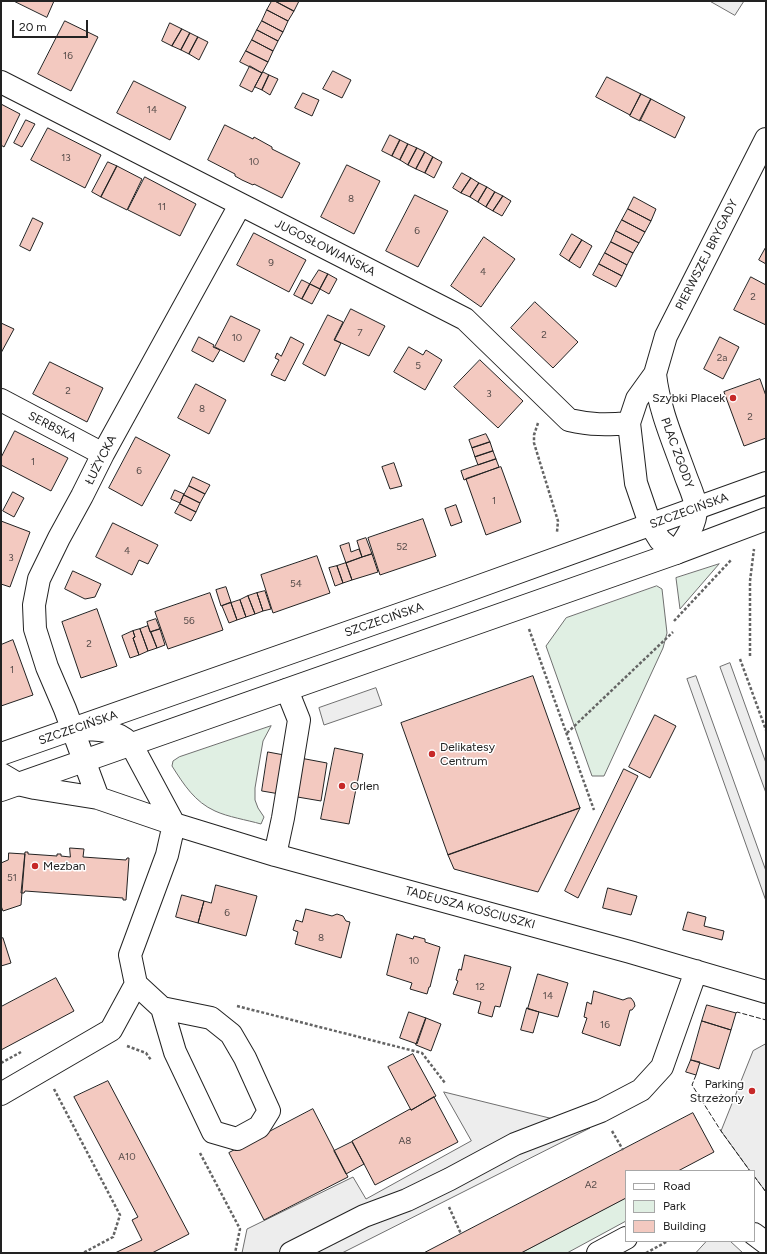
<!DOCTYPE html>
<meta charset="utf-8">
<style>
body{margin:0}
#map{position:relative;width:767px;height:1254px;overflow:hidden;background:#fff;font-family:Figtree,sans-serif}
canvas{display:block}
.frame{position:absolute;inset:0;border:2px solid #222;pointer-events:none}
.legend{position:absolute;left:625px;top:1170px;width:130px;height:72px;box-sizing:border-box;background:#fff;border:1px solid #a7a7a7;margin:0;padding:5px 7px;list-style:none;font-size:12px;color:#222}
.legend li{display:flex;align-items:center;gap:8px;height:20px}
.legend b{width:20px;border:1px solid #a7a7a7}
.scale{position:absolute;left:12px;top:20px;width:76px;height:18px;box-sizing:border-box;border:2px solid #222;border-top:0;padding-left:5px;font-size:12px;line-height:14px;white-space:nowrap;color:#222;-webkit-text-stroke:3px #fff;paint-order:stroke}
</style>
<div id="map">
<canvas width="767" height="1254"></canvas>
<div class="frame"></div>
<ul class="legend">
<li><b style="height:5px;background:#fff"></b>Road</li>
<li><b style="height:11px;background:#e0efe3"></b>Park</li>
<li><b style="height:11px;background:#f3c9c0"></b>Building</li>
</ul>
<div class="scale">20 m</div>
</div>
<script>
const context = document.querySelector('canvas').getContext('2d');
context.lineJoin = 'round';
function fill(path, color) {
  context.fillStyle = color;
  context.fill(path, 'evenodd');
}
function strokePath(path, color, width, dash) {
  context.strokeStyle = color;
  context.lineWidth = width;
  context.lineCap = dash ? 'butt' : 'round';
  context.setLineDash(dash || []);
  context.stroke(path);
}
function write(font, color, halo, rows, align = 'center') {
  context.font = font + ' Figtree,sans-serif';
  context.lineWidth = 3;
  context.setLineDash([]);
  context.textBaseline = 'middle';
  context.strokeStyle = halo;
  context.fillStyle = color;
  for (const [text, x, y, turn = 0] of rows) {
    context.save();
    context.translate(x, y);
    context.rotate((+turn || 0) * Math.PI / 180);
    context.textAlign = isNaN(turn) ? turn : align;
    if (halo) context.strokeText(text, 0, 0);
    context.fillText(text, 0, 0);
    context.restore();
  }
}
const green = new Path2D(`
 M719,564L680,609L676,578Z
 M657,586L662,589L667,633L663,648L604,776H592L546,646L566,618Z
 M271,726L263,741L255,788V800L258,808L264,817L261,824C247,820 228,817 215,811C195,802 184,785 172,766L173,761L179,757Z
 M626,1198V1221L567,1253H521Z`);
const parking = new Path2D(`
 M710,1H744L735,15Z
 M730,663L766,763V793L720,667Z
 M696,676L766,871V901L687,679Z
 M376,688L382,705L324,725L319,708Z
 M766,1044V1192L754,1176V1171H750L721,1131L753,1051Z
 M444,1092L590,1128L342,1253H242L247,1229L353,1177L366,1199L471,1141Z
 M707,1241H730L743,1253H696Z`);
const building = new Path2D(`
 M14,1H54L47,17Z
 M272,1H275L294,11L288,21L267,10Z
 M275,1H299L294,11Z
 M267,10L288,21L283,32L262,21Z
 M65,21L98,37L71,91L38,74Z
 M262,21L283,32L278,41L257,30Z
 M170,23L182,29L172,46L162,41Z
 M182,29L190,33L181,50L172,46Z
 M257,30L278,41L273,51L252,40Z
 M190,33L198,37L189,54L181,50Z
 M198,37L208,42L199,60L189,54Z
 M252,40L273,51L268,62L246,51Z
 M246,51L268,62L262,73L240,62Z
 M250,66L262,73L252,92L240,86Z
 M333,71L351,80L342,98L323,89Z
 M263,72L269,75L262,90L255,87Z
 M269,75L278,79L270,95L262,90Z
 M607,77L641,94L630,115L596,97Z
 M134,81L186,107L170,140L117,113Z
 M303,93L319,100L312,116L295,108Z
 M641,94L651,99L640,121L630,116Z
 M651,99L685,117L675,138L640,120Z
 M1,104L20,114L4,147L1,145Z
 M26,120L35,124L22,147L14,143Z
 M225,125L253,139L254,137L272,147V149L300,163L282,198L254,184L253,185L242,180L235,176V174L208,160Z
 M48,128L101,155L85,188L31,160Z
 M390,135L400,140L392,156L382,151Z
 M400,140L408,144L400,160L392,156Z
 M408,144L417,148L408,165L400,160Z
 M417,148L425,152L416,169L408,165Z
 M425,152L433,157L425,173L416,169Z
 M433,157L442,162L434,178L425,173Z
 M108,162L117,166L101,197L92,192Z
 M347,165L380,181L354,234L321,217Z
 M117,166L142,179L127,210L101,197Z
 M462,173L471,178L461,193L453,188Z
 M145,177L196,204L180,236L128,210Z
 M471,178L479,183L470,197L461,193Z
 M479,183L487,187L478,202L470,197Z
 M487,187L495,192L486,207L478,202Z
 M495,192L503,196L493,211L486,207Z
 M415,195L448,211L418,267L386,251Z
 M503,196L511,201L502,216L493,211Z
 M634,197L656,209L651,221L628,209Z
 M628,209L651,221L645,232L622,220Z
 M33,218L43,223L30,251L20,246Z
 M622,220L645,232L639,243L616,231Z
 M616,231L639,243L633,253L611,242Z
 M254,233L306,260L289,292L237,265Z
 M572,234L582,240L569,261L560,255Z
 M484,237L515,259L481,307L451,286Z
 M582,240L592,246L580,268L569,261Z
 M611,242L633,253L627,265L605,253Z
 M766,247V264L759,260Z
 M605,253L627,265L622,276L599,264Z
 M599,264L622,276L616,287L593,275Z
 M319,270L328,274L320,289L310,284Z
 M328,274L337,279L329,294L320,289Z
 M751,277L766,285V325L734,310Z
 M302,280L310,284L302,299L294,295Z
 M310,284L320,289L312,304L302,299Z
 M535,302L578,342L553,368L511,328Z
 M351,309L385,326L369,356L335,340Z
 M328,315L343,322L334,340L341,343L325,376L303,364Z
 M231,316L260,330L244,362L215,347Z
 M1,323L14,329L1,353Z
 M199,337L214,345L213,347L220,350L213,362L192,351Z
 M291,337L304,344L285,381L271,375L279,360L275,358L277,353L281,356Z
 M720,337L739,347L723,379L704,369Z
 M409,347L423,355L426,350L442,360L425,390L394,372Z
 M480,360L523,401L498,428L454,387Z
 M50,362L103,388L87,422L33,394Z
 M760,379L766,396V438L744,446L724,392Z
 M196,384L226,400L209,434L178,418Z
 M15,431L68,458L51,491L1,465V458Z
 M486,434L490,442L472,448L469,440Z
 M136,437L170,455L142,506L109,488Z
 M490,442L493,451L475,457L472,448Z
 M493,451L496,459L478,465L475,457Z
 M496,459L499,467L464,480L461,471Z
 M394,463L402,486L390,489L382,467Z
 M501,467L521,522L486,535L466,479Z
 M193,477L210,485L205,494L189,486Z
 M189,486L205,494L200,503L184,495Z
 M175,490L184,494L180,503L171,499Z
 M13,492L24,498L14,517L3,511Z
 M184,495L200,503L196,512L180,504Z
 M180,504L196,512L191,521L175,513Z
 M456,505L462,522L451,526L445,509Z
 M423,519L436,556L380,575L368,538Z
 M1,521L30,532L10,587L1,584Z
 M113,523L158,545L148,564L139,560L132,575L96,557Z
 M366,538L372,554L362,557L357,541Z
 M349,543L351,552L359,549L362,557L346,563L340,546Z
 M372,554L378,572L352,580L346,563Z
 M317,556L330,593L273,613L261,575Z
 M346,563L352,580L343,583L337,566Z
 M337,566L343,583L335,586L329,568Z
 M73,571L101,584L95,597L85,599L65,589Z
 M226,587L231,602L221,606L216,590Z
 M265,591L271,609L263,611L257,593Z
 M210,593L223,630L168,649L155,612Z
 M257,593L263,611L255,614L248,596Z
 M248,596L255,614L246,617L240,600Z
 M240,600L246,617L237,620L231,603Z
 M231,603L237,620L229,623L222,606Z
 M97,609L117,666L81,678L62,622Z
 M156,619L160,629L150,632L147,622Z
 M148,626L157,648L148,651L140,629Z
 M140,629L148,651L139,655L133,638L135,637L133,631Z
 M160,629L165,645L157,648L151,632Z
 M133,631L135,637L133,638L139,655L130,658L122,636Z
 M13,640L33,695L1,706V645Z
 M533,676L580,808L448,855L401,723Z
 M655,715L676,726L650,778L629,767Z
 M335,748L363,754L349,824L321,819Z
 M268,752L327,763L321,801L262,791Z
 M624,769L638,776L578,898L565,891Z
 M580,808L538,892L454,869L448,855Z
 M70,848L84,849L83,857L126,860L127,858H129L126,900H123V898L25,891L24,893H21L25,852H28V854L57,856V854H61V856L70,857Z
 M9,853L25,854L21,905L3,911L1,906V863L8,860Z
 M216,885L257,896L246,936L198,923L204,901L211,903Z
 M608,888L637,896L631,915L603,908Z
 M182,895L204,901L198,923L176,917Z
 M306,909L332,916L337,914L343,916L346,921L350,922L341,958L295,944L298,932L293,930L296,920L302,922Z
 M688,912L706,917L704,926L724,931L722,940L683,930Z
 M397,934L413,939L414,936L425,939V942L440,947L430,987H429L427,994L410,989L412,983L387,975Z
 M3,938L11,963L1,966V939Z
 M465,955L511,967L500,1007L495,1006L492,1017L478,1013L481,1002L453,994L458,981L456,980L459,969L461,970Z
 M538,974L568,983L558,1017L528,1009Z
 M56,978L74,1011L1,1050V1007Z
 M594,991L623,1000L628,998H631L634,1002L635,1006L632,1010H630L620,1046L582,1033L587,1018L584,1017L587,1002L591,1004Z
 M707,1005L736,1013L731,1030L702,1021Z
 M527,1008L539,1012L533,1033L521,1030Z
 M409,1012L426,1018L417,1044L400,1038Z
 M426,1018L441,1024L431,1051L416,1045Z
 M702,1021L731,1030L719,1069L691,1060Z
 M413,1054L436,1096L411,1110L388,1067Z
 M691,1060L700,1062L696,1075L686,1072Z
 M108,1081L189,1234L152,1253H115L142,1240L132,1220L138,1217L74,1097Z
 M434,1097L458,1142L375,1185L352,1141L410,1109L411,1110Z
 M313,1109L348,1177L264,1220L229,1153Z
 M693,1113L714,1152L678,1171H626V1198L521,1253H424Z
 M352,1142L364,1164L346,1174L334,1151Z`);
const path = new Path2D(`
 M538,423L534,435V443L558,521L557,532
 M674,621L732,559
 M529,629L594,810
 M750,656V581L754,549
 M740,659L766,730
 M567,733L673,632
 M237,1006L422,1053L445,1083
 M127,1046L146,1053L151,1060
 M1,1063L21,1052
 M54,1089L120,1215L113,1237L83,1253
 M612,1131L623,1150
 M200,1153L240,1229L235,1253
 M449,1207L461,1234
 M646,1253L668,1241`);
const minor = new Path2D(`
 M1,82L465,319L569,420C591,425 607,425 629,423
 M655,374C659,410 674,443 686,477C689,485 696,500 696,509C696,525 685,540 676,553L660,540L650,524L636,483L629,423L637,399L655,374L666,336L766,139
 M1,400L103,454
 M73,729C95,729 113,728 131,744L174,824
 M1,774L18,784L35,788L98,798L174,824L275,855L630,952L766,992
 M98,798L65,709L47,667L35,629L34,605L39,579L59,538L82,496L103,454L240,205
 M275,855L283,818L299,720L287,690
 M162,1008L211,1018L231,1034L245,1058L269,1111L259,1127L237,1139L213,1132L175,1052L162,1008L136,984L130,955L167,855L174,824
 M1,1094L111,1030L136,984
 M754,1234L766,1243
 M291,1253L364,1216L407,1200L450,1179L515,1144L601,1111L641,1090L662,1067L696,971
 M598,1253L626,1238`);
const major = new Path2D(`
 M1,754L452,596L766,483
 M1,790L676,553L766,519`);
const fence = new Path2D(`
 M736,1013L737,1012L766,1020
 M696,1075L692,1085L721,1131L750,1171
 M754,1176L766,1192`);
const markers = [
 [733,398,4,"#c62828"],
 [432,754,4,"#c62828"],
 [342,786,4,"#c62828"],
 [35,866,4,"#c62828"],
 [752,1091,4,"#c62828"]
];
const numberNames = [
 ["16",68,56],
 ["14",152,110],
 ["13",66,158],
 ["10",254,162],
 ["8",351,199],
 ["11",162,207],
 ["6",417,231],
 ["9",271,263],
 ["4",483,272],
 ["2",753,297],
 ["7",360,333],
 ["2",544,335],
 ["10",237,338],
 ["2a",722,358],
 ["5",418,366],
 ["2",68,391],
 ["3",489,394],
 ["8",202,409],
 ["2",750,417],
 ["1",33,462],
 ["6",139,471],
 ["1",494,501],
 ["52",402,547],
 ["4",127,551],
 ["3",11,558],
 ["54",296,584],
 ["56",189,621],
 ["2",89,644],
 ["1",12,670],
 ["51",12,878],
 ["6",227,913],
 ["8",321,938],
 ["10",414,961],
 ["12",480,987],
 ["14",548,996],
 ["16",605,1025],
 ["A8",405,1141],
 ["A10",127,1157],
 ["A2",591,1185]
];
const streetNames = [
 ["JUGOSŁOWIAŃSKA",325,248,27],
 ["PIERWSZEJ BRYGADY",707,255,-63],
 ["SERBSKA",52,427,27],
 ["PLAC ZGODY",677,453,70],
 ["ŁUŻYCKA",101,460,-63],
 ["SZCZECIŃSKA",689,511,-20],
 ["SZCZECIŃSKA",384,620,-19],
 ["SZCZECIŃSKA",78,728,-19],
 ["TADEUSZA KOŚCIUSZKI",470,908,15]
];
const poiNames = [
 ["Szybki Placek",725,398,"right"],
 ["Delikatesy",440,747],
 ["Centrum",440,761],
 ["Orlen",350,786],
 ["Mezban",43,866],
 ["Parking",744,1084,"right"],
 ["Strzeżony",744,1098,"right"]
];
fill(green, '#e0efe3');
strokePath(green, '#6f6f6f', 1);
fill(parking, '#ededed');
strokePath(parking, '#6f6f6f', 1);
fill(building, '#f3c9c0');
strokePath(building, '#222', 1);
strokePath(minor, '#222', 24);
strokePath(major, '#222', 24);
strokePath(path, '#646464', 2.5, [3, 2]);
strokePath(minor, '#fff', 22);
strokePath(major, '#fff', 22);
strokePath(fence, '#222', 1, [5, 2]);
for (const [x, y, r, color] of markers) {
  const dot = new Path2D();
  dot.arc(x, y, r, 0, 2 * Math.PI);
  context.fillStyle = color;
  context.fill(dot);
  strokePath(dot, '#fff', 1.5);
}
write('10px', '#564c4a', null, numberNames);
write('12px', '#222', '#fff', streetNames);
write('12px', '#222', '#fff', poiNames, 'left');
</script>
